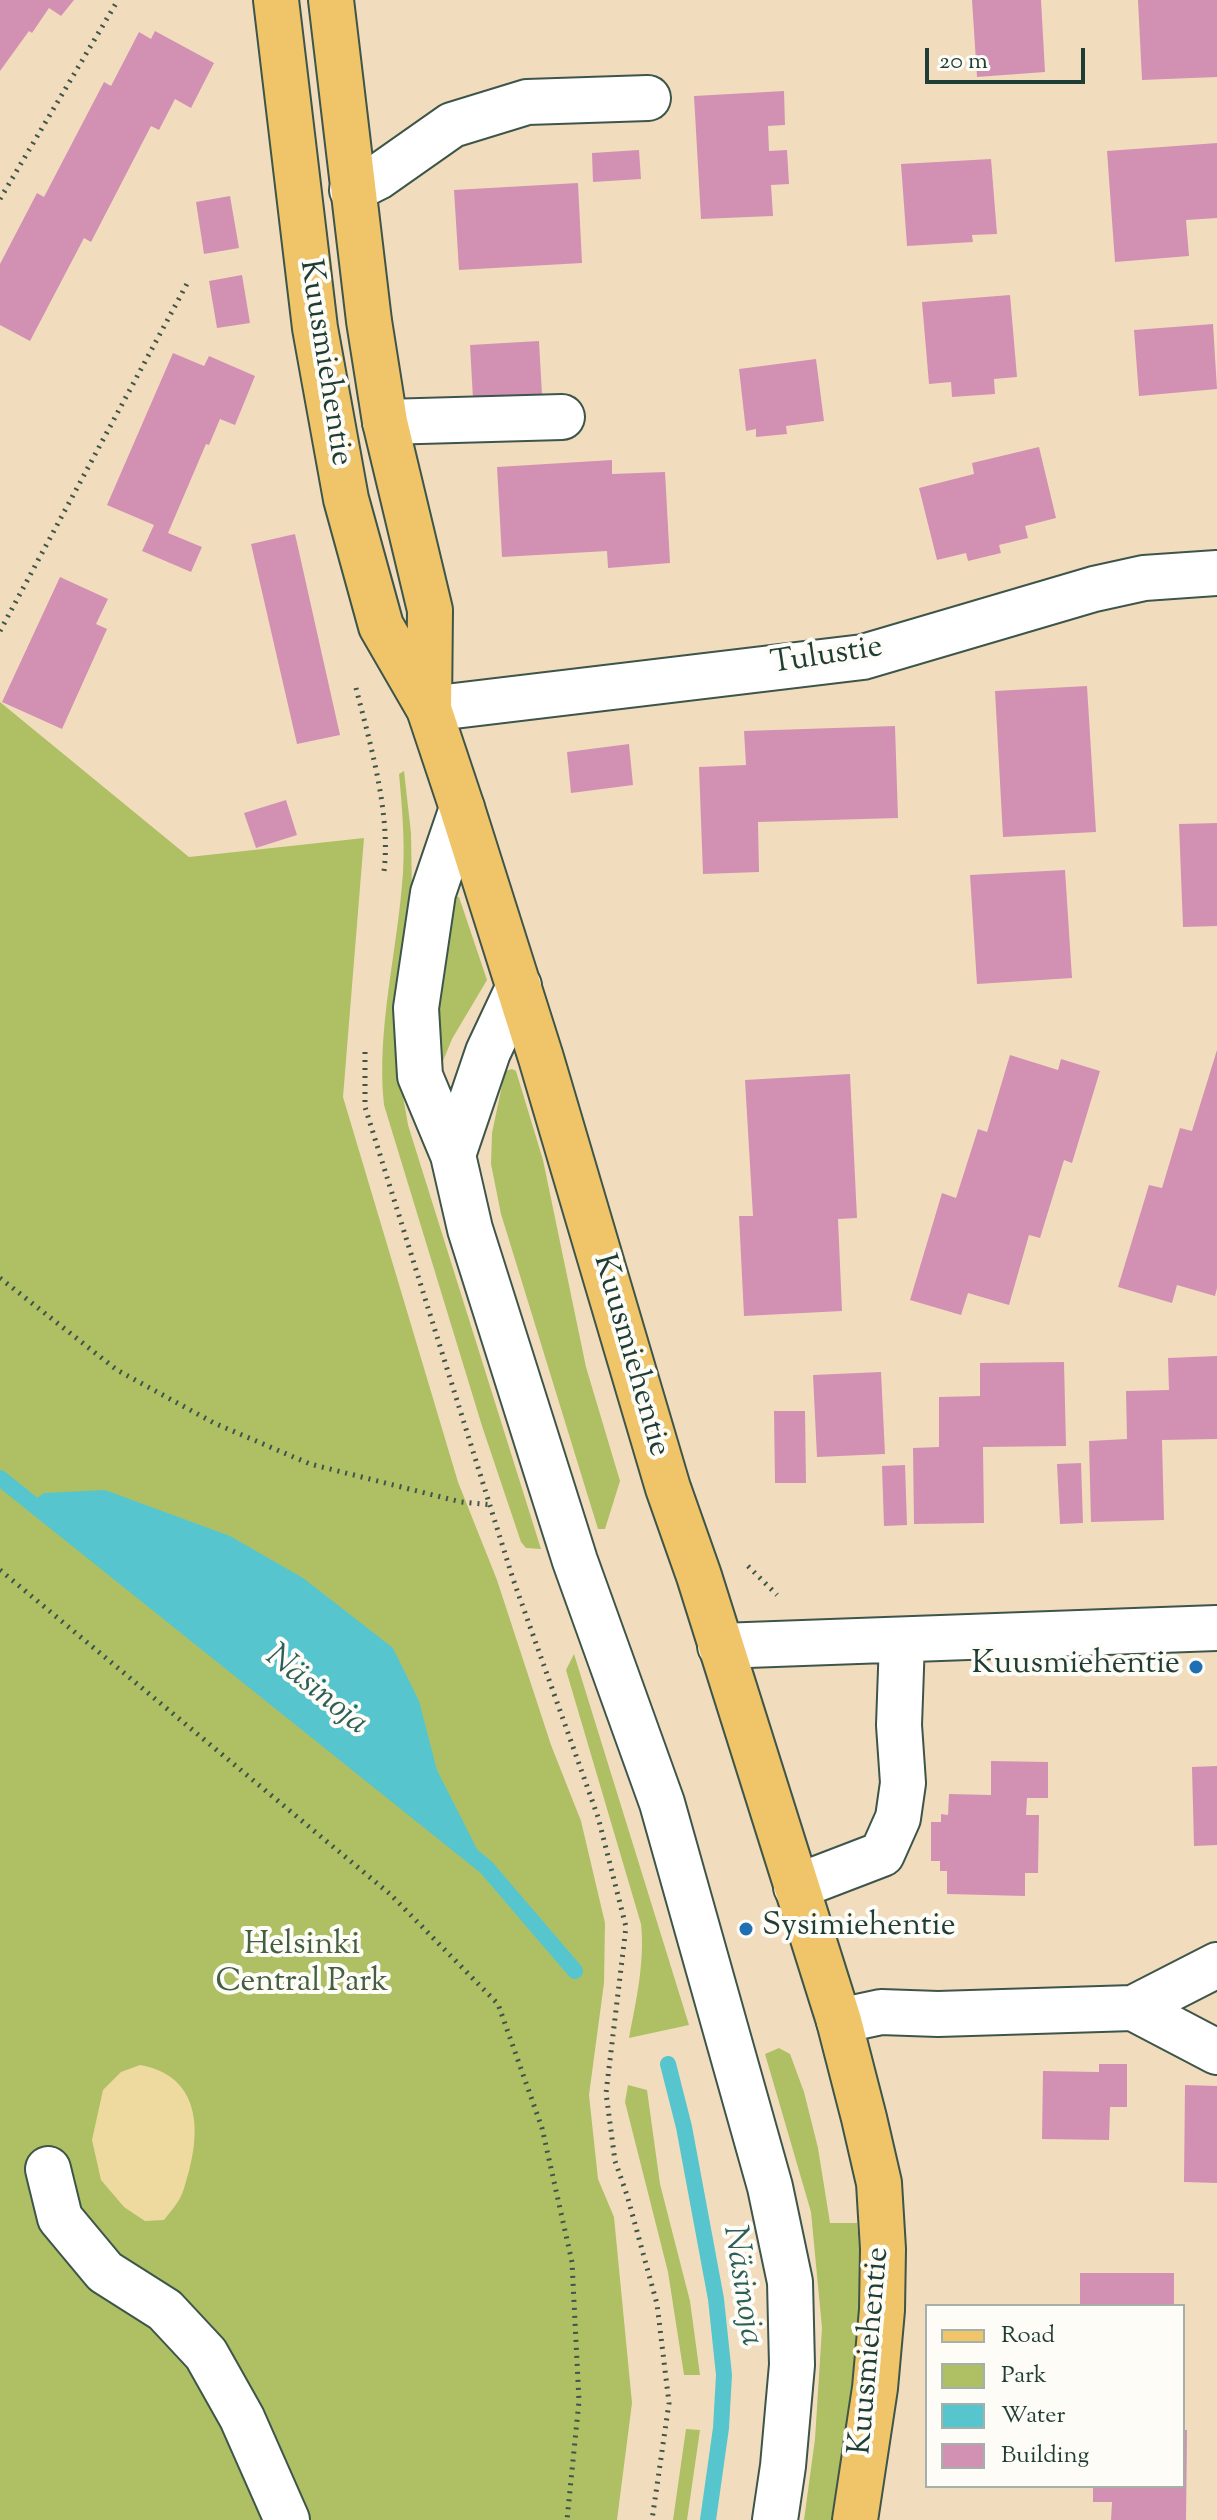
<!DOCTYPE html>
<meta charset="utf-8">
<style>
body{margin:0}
#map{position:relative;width:1217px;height:2520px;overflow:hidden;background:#f1ddbe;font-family:"Sorts Mill Goudy",serif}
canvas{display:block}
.legend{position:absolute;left:925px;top:2304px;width:260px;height:184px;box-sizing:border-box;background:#fdfcf7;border:2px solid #a4b0a9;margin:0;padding:10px 14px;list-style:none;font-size:24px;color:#1f3d34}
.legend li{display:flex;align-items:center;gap:16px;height:40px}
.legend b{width:40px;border:2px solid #a4b0a9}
.scale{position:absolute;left:925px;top:48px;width:160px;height:36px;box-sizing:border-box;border:4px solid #1f3d34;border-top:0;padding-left:10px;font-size:24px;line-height:28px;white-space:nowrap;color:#1f3d34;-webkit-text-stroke:6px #fdfcf7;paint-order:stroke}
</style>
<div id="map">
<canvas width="1217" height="2520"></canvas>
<ul class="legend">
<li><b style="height:10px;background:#f0c469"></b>Road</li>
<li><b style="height:22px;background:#aec063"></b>Park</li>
<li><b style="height:22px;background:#57c5cd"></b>Water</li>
<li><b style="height:22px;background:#d291b3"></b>Building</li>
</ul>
<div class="scale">20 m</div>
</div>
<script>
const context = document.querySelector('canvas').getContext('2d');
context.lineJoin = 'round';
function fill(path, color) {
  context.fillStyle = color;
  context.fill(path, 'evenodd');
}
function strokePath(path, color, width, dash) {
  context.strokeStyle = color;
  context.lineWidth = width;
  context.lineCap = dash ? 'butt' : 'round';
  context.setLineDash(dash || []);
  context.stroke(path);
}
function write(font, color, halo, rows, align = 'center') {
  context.font = font + ' "Sorts Mill Goudy",serif';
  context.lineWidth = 8;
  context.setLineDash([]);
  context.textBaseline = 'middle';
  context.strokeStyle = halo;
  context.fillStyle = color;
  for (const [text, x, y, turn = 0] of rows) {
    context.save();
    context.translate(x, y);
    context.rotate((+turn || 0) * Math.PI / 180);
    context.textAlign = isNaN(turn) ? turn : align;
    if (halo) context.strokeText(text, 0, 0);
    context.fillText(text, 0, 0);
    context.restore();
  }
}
const green = new Path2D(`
 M0,702L189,857L364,838L343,1097L458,1482L497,1580L551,1745L581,1821L605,1923L604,1983L589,2095L598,2179L614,2217L632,2403L617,2520H0Z
 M404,771L411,833L412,898L398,1067L408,1125L541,1549L526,1548L521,1542L482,1426L384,1105C376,1028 398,950 403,872C405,840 402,807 399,774Z
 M454,896L459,897L487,980L452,1039L443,1061H440C433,1006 445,951 454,896Z
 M512,1069L516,1071L543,1160L586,1367L620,1481L605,1529H598L501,1214L491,1164L492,1133L505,1071Z
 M574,1654L689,2025L629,2038C636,2001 645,1962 641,1924L566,1670Z
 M779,2048L790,2054L804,2092L818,2148L830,2223H857C868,2322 847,2423 831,2520H804L815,2439L822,2328L811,2212L765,2054Z
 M628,2085L647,2090L660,2184L690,2301L700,2375H684L668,2272L625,2102Z
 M686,2429L700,2430L687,2520H673Z`);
const sand = new Path2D(`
 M140,2065C196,2075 202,2123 189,2171C186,2180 184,2192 179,2200C175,2207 169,2213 164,2220L145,2221L124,2207L101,2180L92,2140L103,2090L121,2072Z`);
const water = new Path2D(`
 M105,1490L230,1536L303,1578L393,1648L419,1701L437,1770L486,1867L30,1503L44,1493Z`);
const stream = new Path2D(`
 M0,1478L486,1867L575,1971
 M668,2064L684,2127L716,2299L724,2375L721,2428L708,2520`);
const building = new Path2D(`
 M0,0H74L61,16L49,8L32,33L29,31L0,71Z
 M972,0H1041L1045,72L977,77Z
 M1138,0H1217V77L1142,80Z
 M155,31L214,63L191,108L175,99L159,130L151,126L91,242L84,238L30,341L0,325V264L37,193L44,197L104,82L111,86L139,32L151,39Z
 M784,91L785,125L768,126L769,151L787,150L789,184L771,185L773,216L701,219L694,96Z
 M1217,143V218L1186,220L1189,256L1115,262L1107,151Z
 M639,150L641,179L593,182L592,153Z
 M991,159L997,234L972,235L973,242L907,246L901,164Z
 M578,183L582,263L459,270L454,190Z
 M230,196L239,248L204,254L196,202Z
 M242,275L250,323L217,328L209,281Z
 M1010,295L1017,377L994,379L995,394L952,397L951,382L929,384L922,302Z
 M1213,324L1217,389L1139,396L1134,330Z
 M539,341L542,395L473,399L470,345Z
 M173,353L204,366L209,356L255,376L235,425L220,419L209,445L206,444L168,533L202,547L191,572L142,551L154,525L107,505Z
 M816,359L824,421L786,426L787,434L756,437V429L746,431L739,369Z
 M1039,447L1056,518L1025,526L1028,538L999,545L1001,553L968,561L966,553L937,560L919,488L974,474L972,463Z
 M612,460V474L665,472L670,563L608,568L607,551L502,557L497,467Z
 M295,534L340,735L297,744L251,544Z
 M60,577L108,599L96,624L107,629L62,729L2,702Z
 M1087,686L1096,832L1003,837L995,691Z
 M895,726L898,818L758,822L759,872L703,874L699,767L746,765L744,731Z
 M629,744L633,785L571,793L567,752Z
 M286,800L297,835L256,848L244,813Z
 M1217,823V926L1183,927L1179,824Z
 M1065,870L1072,978L977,984L970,875Z
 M1217,1050V1288L1215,1296L1177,1285L1172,1303L1118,1287L1149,1185L1162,1188L1180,1128L1192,1131Z
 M1010,1055L1058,1070L1061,1059L1100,1071L1072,1163L1064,1160L1040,1238L1029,1235L1009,1305L968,1293L961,1315L910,1300L942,1193L956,1198L978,1129L987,1132Z
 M850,1074L857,1218L838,1219L842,1311L744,1316L739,1216H753L745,1080Z
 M1217,1356V1439L1162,1440L1164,1520L1091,1522L1089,1441L1127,1439L1126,1391L1169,1390L1168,1358Z
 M1064,1362L1066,1446L983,1447L984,1523L914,1524L913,1448L939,1447V1397L980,1396V1363Z
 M881,1372L885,1454L817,1457L813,1375Z
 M774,1411H805L806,1483H775Z
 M1081,1463L1083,1523L1060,1524L1057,1464Z
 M905,1465L907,1525L884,1526L882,1466Z
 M991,1761L1048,1762V1798H1027L1026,1815H1039L1038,1873H1025V1896L947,1894V1871H940V1861H931V1822H941V1814L948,1815L949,1794L991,1795Z
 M1217,1766V1845L1194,1846L1192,1767Z
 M1099,2064H1127V2107H1110L1109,2140L1042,2139L1043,2071L1099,2072Z
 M1185,2085L1217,2086V2183L1184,2182Z
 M1080,2273H1174V2306H1080Z
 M1183,2430H1187L1186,2520H1111L1112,2502H1093V2486H1183Z`);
const path = new Path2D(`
 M0,199L118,0
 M0,631L189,280
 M356,688C370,743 391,814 384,871
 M365,1052V1107L513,1579L598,1817L626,1927L606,2093L615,2161L627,2195L657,2304L669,2403L652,2520
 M0,1278L117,1370L214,1423L310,1464L461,1502L492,1505
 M748,1566L777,1595
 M0,1570L390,1894L498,2004L542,2128L572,2262L579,2401L567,2520`);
const minor = new Path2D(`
 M352,190L378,177L452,125L527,102L648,98
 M385,422L562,417
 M429,709L863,657L1094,589L1144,578L1217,573
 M462,808L433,893L416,1008L420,1076L453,1155L470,1229L575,1561L662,1803L770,2187L790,2282L792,2365L783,2466L775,2520
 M453,1155L488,1052L519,986
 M720,1646L1217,1628
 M796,1887L882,1854L898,1818L903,1783L899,1725L902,1641
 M1133,2008L1217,2052
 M839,2021L881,2012L938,2014L1133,2008L1217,1965
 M48,2169L60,2218L105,2272L165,2310L206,2354L242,2418L287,2520`);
const major = new Path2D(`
 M276,0L315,328L346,499L381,626L429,709L462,808L541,1058L668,1488L699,1576L839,2021L864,2118L879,2183L883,2249L882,2310L875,2388L855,2520
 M331,0L369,321L385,422L430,610L429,709`);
const markers = [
 [1196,1667,8,"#1f6fb2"],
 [746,1929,8,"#1f6fb2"]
];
const streetNames = [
 ["Kuusmiehentie",323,363,81],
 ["Tulustie",827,658,-9],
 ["Kuusmiehentie",629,1356,74],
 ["Kuusmiehentie",872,2351,-85]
];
const poiNames = [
 ["Kuusmiehentie",1180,1667],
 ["Sysimiehentie",762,1929,"left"]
];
const parkNames = [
 ["Helsinki",302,1948],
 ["Central Park",302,1985]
];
const waterNames = [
 ["Näsinoja",315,1692,39],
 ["Näsinoja",740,2286,81]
];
fill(green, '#aec063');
fill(sand, '#eeda9e');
fill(water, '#57c5cd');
strokePath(stream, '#57c5cd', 16);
fill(building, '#d291b3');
strokePath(minor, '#3e5549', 48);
strokePath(major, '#3e5549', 48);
strokePath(path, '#3e5549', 5, [2, 6]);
strokePath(minor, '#fff', 44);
strokePath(major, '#f0c469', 44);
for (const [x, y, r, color] of markers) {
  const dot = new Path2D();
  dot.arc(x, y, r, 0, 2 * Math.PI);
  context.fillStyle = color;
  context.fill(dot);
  strokePath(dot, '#fdfcf7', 3);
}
write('32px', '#1f3d34', '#fdfcf7', streetNames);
write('32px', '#1f3d34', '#fdfcf7', poiNames, 'right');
write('32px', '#435e40', '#fdfcf7', parkNames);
write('italic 34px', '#2d5f5a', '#fdfcf7', waterNames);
</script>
